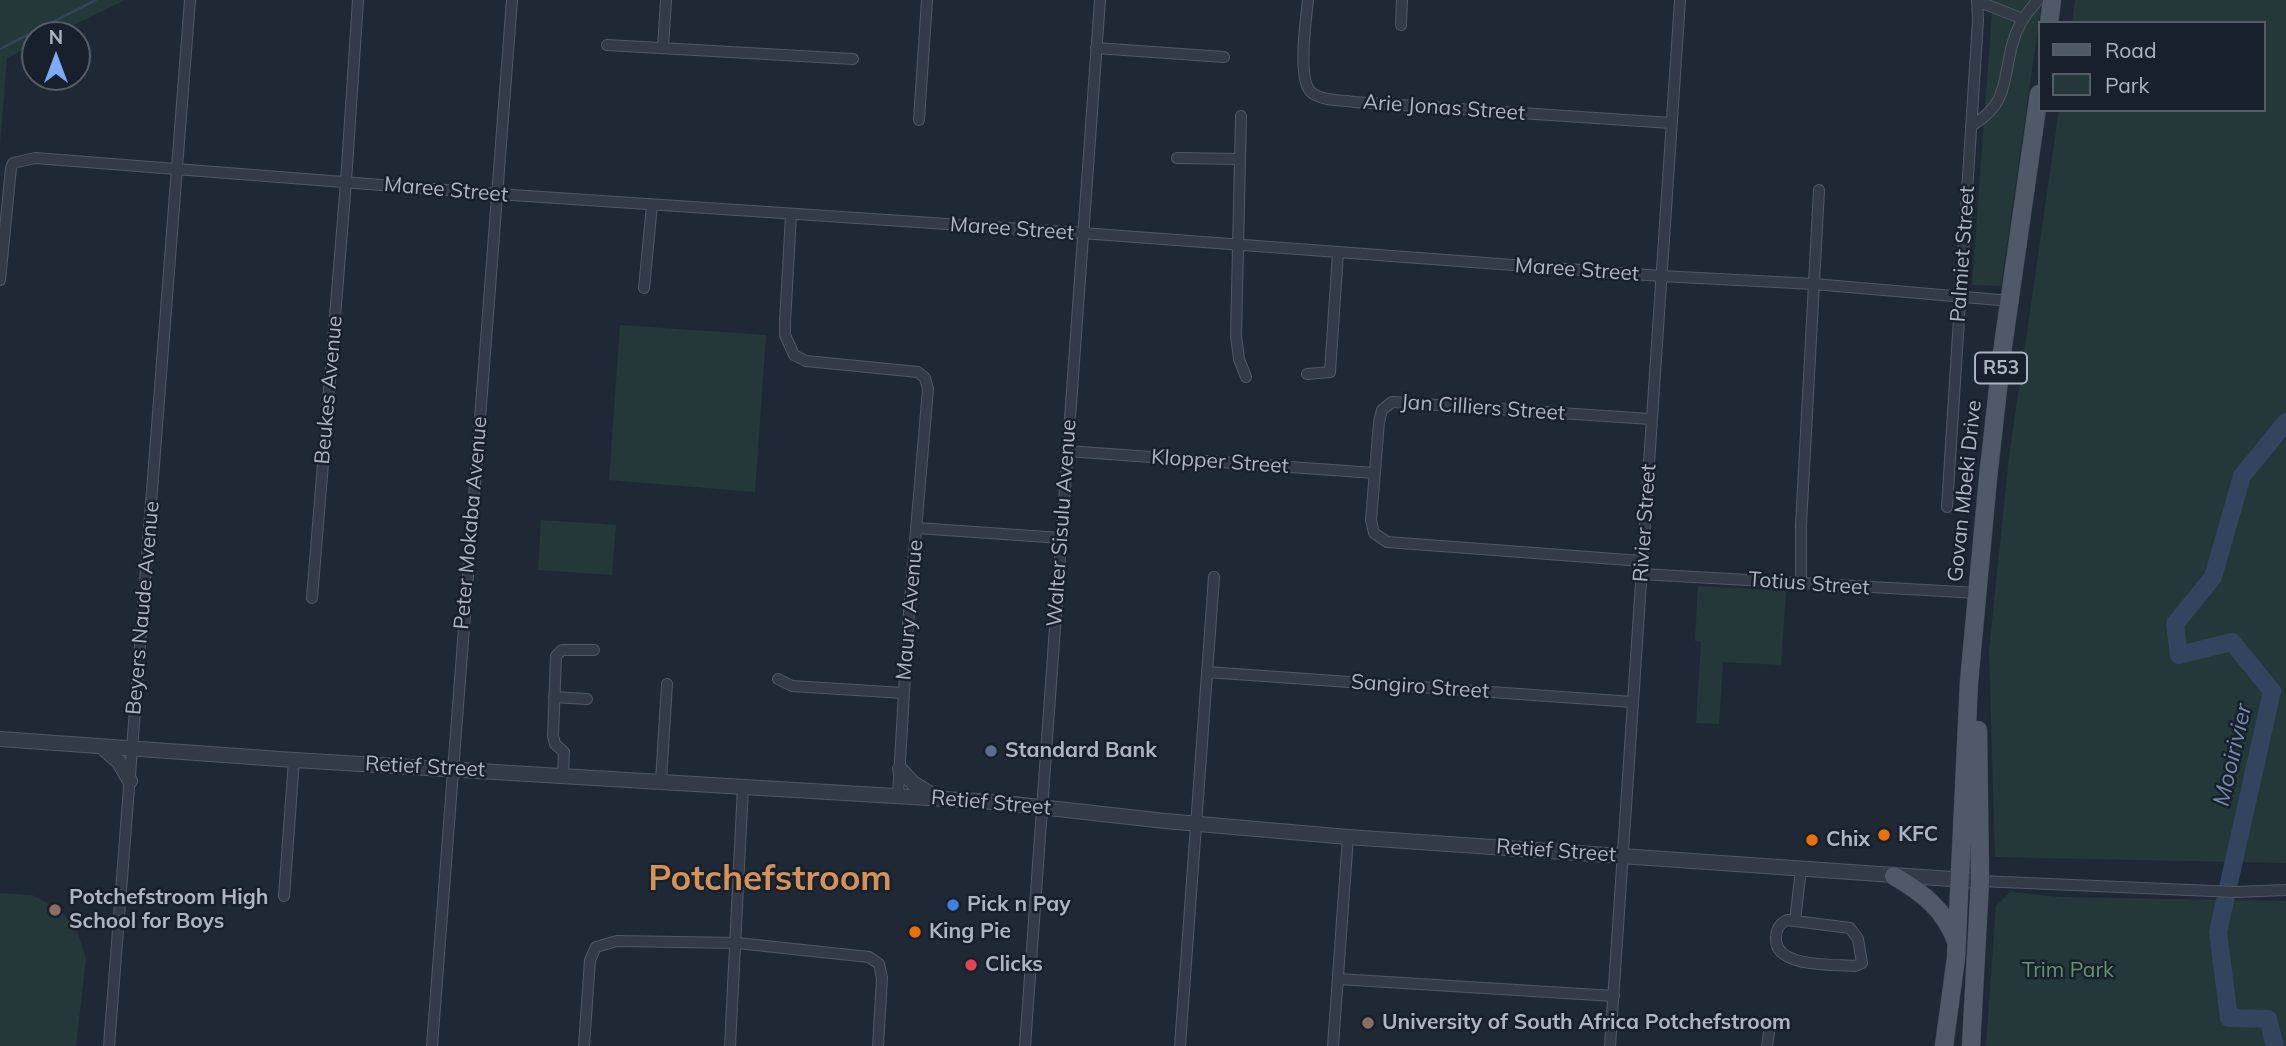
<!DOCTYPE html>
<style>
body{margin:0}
#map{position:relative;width:2286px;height:1046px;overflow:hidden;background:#1f2936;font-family:Mulish,sans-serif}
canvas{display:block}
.legend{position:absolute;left:2038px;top:21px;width:228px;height:91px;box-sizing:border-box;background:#18202b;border:2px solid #545c68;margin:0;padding:9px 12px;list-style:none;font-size:21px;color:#adb5c4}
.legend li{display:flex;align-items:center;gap:14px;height:35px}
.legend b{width:35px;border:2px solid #545c68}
.north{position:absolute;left:21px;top:21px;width:70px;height:70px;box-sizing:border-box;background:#18202b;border:2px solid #545c68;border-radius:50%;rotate:0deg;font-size:19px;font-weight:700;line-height:28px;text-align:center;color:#adb5c4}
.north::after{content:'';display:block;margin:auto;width:24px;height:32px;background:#7daaf9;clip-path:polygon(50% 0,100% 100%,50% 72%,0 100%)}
</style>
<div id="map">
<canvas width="2286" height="1046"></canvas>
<ul class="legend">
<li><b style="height:9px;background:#505967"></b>Road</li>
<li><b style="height:19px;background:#24383a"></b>Park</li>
</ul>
<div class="north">N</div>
</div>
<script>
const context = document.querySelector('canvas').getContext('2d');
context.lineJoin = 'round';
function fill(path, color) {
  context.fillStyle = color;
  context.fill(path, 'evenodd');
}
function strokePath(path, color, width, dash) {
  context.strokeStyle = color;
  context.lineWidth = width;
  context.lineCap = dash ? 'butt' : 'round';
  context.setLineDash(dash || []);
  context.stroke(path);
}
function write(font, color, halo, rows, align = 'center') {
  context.font = font + ' Mulish,sans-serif';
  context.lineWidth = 5;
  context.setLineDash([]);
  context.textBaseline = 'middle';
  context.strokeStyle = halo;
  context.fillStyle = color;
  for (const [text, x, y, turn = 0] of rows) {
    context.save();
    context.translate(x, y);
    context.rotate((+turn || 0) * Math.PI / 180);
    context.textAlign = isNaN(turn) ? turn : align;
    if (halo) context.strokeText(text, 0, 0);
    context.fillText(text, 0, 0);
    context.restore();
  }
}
const green = new Path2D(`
 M0,0H125L53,35H35V44L7,58L0,145Z
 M1993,0H2042L2001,286L1972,285Z
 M2075,0H2286V863L1995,857L1989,650L2009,457L2059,110H2263V23H2072Z
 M620,325L766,335L755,492L609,480Z
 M541,520L616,525L612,575L538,570Z
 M1698,586L1786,591L1781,665L1723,662L1719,724L1696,723L1701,642L1695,641Z
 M2010,892L2060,897L2286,901V1046H1986L1996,906Z
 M0,893L32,895L59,909L77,931L86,958L76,1046H0Z`);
const stream = new Path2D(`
 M0,49L96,0`);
const river = new Path2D(`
 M2275,1046L2268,1019L2229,1018L2218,932L2272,691L2232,642L2179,655L2175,624L2213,577L2242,476L2286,422`);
const minor = new Path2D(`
 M1308,0C1306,20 1297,79 1311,92C1321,101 1342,100 1354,102L1671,123
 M1977,1L2023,19
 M1401,25L1402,0
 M607,45L853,59
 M663,48L666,0
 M1096,48L1224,57
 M1241,116L1236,336L1239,359L1246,377
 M919,120L927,0
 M1971,126C2010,103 2002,80 2013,42C2017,26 2027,12 2038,0
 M1177,158L1240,159
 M791,215L785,322V335L794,355L806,361L918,372L925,378L928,389L908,624L898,795
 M0,280L11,168L13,163L35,158L497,194L1082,233L1661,276L1814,284L2011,301
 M644,288L652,205
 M1307,374L1330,372L1338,253
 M1067,451L1374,473
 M1947,507L1978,20L1977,0
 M917,528L1061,538
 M1642,561L1387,542L1374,533L1371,520L1379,422L1382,410L1392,402L1651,419
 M1641,574L1978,593
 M1801,583V525L1819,190
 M312,598L346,182L358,0
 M1207,672L1633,702
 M778,679L792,686L903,693
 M554,697L587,699
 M563,775L564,752L555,744L553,736L556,656L562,650H594
 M661,781L667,684
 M1980,881L2235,892L2286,890
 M284,896L294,760
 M1787,920L1850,928L1858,939L1862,963L1855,966C1833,964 1774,968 1776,938C1776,929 1779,924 1787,920Z
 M1795,921L1801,869
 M1338,979L1614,996
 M109,1046L190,0
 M432,1046L512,0
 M584,1046L590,960L596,947L617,941L737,943L869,957L879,964L882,978L878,1046
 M730,1046L743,787
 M1025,1046L1100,0
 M1180,1046L1214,577
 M1333,1046L1348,837
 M1610,1046L1680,0
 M1767,1046L1770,1026`);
const tertiary = new Path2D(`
 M0,739L294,760L995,802L1165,821L1348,837L1980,881
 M102,747L119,762L130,781
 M900,769L913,783L934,796`);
const primary = new Path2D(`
 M2049,23L2052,0
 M1894,876C1923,893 1944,909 1956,941
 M1944,1046L1956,958L1969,682L1988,478L2002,353L2039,94
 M1971,1046L1980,881L1978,730`);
const markers = [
 [991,751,7,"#5c6f8a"],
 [1884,835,7,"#e8710a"],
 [1812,840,7,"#e8710a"],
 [953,905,7,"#3f7fe0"],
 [55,910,7,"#8d6e63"],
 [915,932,7,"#e8710a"],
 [971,965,7,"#e0444e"],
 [1368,1023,7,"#8d6e63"]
];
const shields = [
 [2001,368,52]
];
const shieldNames = [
 ["R53",2001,368]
];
const streetNames = [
 ["Arie Jonas Street",1444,108,4],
 ["Maree Street",446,190,5],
 ["Maree Street",1012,229,4],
 ["Palmiet Street",1963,254,-86],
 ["Maree Street",1577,270,4],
 ["Beukes Avenue",329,390,-85],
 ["Jan Cilliers Street",1483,408,4],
 ["Klopper Street",1220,462,4],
 ["Govan Mbeki Drive",1965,491,-84],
 ["Peter Mokaba Avenue",471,523,-85],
 ["Walter Sisulu Avenue",1062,523,-86],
 ["Rivier Street",1645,523,-86],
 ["Totius Street",1809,584,4],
 ["Beyers Naude Avenue",143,608,-85],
 ["Maury Avenue",910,610,-85],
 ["Sangiro Street",1420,687,4],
 ["Retief Street",425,767,3],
 ["Retief Street",991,803,5],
 ["Retief Street",1556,851,4]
];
const poiNames = [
 ["Standard Bank",1005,751],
 ["KFC",1898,835],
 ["Chix",1826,840],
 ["Potchefstroom High",69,898],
 ["School for Boys",69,922],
 ["Pick n Pay",967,905],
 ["King Pie",929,932],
 ["Clicks",985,965],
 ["University of South Africa Potchefstroom",1382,1023]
];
const parkNames = [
 ["Trim Park",2068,971]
];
const waterNames = [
 ["Mooirivier",2233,755,-77]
];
const townNames = [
 ["Potchefstroom",770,879]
];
fill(green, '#24383a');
strokePath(stream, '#32445e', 2.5);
strokePath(river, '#32445e', 18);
strokePath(minor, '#505865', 12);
strokePath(tertiary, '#505865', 16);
strokePath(primary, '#3c4451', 19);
strokePath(minor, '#333b47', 10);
strokePath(tertiary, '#333b47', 14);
strokePath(primary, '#505967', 18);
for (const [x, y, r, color] of markers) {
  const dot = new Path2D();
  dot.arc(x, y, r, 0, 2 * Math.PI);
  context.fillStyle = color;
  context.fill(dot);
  strokePath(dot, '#18202b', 2.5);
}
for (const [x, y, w] of shields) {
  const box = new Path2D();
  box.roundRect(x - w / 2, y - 15.5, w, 31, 5);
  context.fillStyle = '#18202b';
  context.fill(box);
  strokePath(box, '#adb5c4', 2);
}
write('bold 19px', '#adb5c4', null, shieldNames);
write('21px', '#adb5c4', '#18202b', streetNames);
write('bold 21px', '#adb5c4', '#18202b', poiNames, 'left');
write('21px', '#649471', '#18202b', parkNames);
write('italic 23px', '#748bad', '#18202b', waterNames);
write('bold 35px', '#d49158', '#18202b', townNames);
</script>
